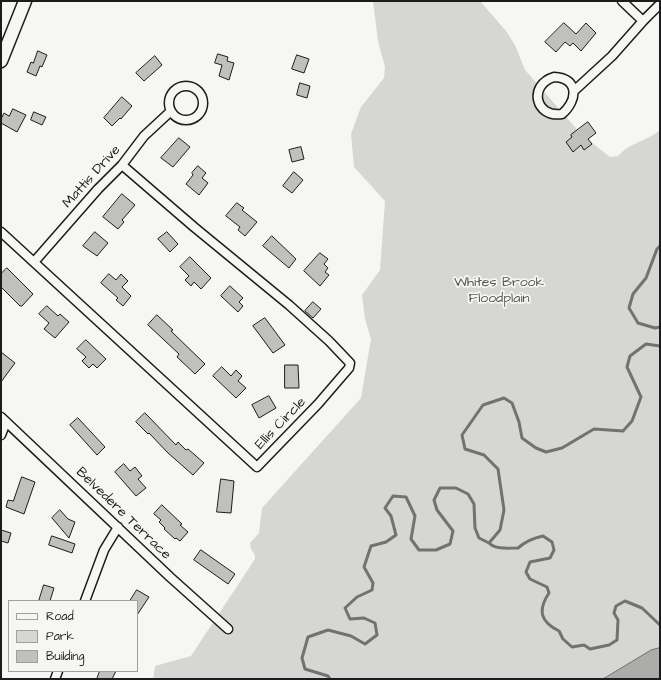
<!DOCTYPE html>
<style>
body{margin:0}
#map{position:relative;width:661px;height:680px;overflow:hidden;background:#f6f6f2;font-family:"Architects Daughter",sans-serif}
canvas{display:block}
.frame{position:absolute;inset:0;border:2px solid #1c1c1c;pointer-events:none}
.legend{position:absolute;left:8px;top:600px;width:130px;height:72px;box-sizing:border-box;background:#f6f6f2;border:1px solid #9f9f9c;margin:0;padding:5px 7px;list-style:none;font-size:12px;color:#1c1c1c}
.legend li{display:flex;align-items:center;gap:8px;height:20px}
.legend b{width:20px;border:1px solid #9f9f9c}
</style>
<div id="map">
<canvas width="661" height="680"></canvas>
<div class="frame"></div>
<ul class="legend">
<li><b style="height:5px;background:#f6f6f2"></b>Road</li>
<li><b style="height:11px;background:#d6d6d2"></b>Park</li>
<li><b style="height:11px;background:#c0c0bd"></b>Building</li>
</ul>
</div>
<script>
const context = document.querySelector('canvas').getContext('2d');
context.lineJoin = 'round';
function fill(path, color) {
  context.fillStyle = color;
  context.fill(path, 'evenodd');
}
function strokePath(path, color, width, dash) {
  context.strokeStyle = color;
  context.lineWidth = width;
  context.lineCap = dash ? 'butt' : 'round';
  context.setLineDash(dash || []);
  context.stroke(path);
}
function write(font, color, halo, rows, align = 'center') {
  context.font = font + ' "Architects Daughter",sans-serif';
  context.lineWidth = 3.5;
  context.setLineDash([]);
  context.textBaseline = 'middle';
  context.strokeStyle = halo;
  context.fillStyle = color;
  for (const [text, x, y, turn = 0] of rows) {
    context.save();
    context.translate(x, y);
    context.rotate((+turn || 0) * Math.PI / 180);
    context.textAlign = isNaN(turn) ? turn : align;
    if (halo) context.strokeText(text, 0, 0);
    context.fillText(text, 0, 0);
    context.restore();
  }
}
const green = new Path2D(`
 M373,1H480L506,31L515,45L525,70L582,135L610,157L618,156C629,143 647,141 660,130V660L611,679H153L155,666L191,656L255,559V555L251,549L250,543L259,533L262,508L361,398L371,339L365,319L362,295L380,270L385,201L354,167L351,134L361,107L384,78L385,67L378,41Z`);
const water = new Path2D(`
 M660,648V679H603L651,650Z`);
const stream = new Path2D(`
 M660,246L657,249L646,278L633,294L629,308L638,323L655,328L660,327
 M489,543C496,550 509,548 518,548C526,541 533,538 543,536L552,542L554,550L550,558L530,562L526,572L530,579L547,587L549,593C537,611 541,622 559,631L563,639L572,647L584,645L590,649L609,645L617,640L618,620L614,613L616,606L625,601L642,608L660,625
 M330,679L328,676L305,669L302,658L308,637L328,630L351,636L365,644L377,635L375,623L364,618L350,619L345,608L357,597L372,590L373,583L364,567L371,546L386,542L396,535L391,516L385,508L393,496L406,497L415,516L411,539L419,550H436L450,544L453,531L437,510L434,500L440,488H456L468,494L474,504L475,528L479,538L489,543L500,530L504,510L498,469L484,455L465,449L462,435L483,405L504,398L512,403L519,422L522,438L536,448L546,452L562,448L594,429L623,431L632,421L641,397L627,367L630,356L646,344L660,346`);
const building = new Path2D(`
 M564,23L576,34L586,23L596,33L581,51L573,43L570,46L565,42L556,52L545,42Z
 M38,51L47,55L42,67L40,66L36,76L27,72L31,62L33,63Z
 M218,54L228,57L227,61L234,63L229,80L219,76L222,65L215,63Z
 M297,55L309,59L304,73L292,69Z
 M155,56L162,65L144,81L136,73Z
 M300,83L310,86L307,98L297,95Z
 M122,97L132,106L121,119L120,118L112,126L104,118Z
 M13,109L26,115L17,132L1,123V119L4,113L9,116Z
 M34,112L46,117L42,125L31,120Z
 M588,122L596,133L588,139L592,144L584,150L581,145L573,152L566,142L572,137L571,135Z
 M179,138L190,147L173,167L161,158Z
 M301,147L304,159L292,162L289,150Z
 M198,166L206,173L202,178L208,183L199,195L186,184L193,175L192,173Z
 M294,172L303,180L292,193L283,186Z
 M122,194L135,205L122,220L124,222L118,229L103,217Z
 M237,203L244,208L242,210L257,222L245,236L238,230L240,227L226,216Z
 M95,232L108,243L97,256L83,246Z
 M167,232L178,244L170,252L158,239Z
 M272,236L296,259L289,268L263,246Z
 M320,253L328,259L324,264L328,268L325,272L329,275L320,286L304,271Z
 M190,257L211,278L201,289L194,282L191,286L185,280L189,276L180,267Z
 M7,268L33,294L22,306H20L1,287V274Z
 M109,274L116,280L121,274L128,281L122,287L131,296L123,306L116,300L118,298L101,283Z
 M230,286L243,298L239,302L243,306L238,312L221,296Z
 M313,302L321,309L313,318L305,311Z
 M47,306L58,316L60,314L69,322L55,338L44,329L49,323L39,314Z
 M157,315L173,330L171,331L205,364L195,374L177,357L179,354L148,325Z
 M265,318L285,345L273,353L253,326Z
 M86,340L106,359L97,368L93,364L89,368L82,361L86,357L77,349Z
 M1,352L15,363L1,382Z
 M285,365H298L299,388H285Z
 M222,367L231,376L236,370L242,376L238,381L246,388L236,398L213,376Z
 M269,396L276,408L259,418L252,405Z
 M145,413L176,445L178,442L186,450L188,449L204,463L193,475L168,453L149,433L148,434L136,422Z
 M78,418L105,447L97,455L70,425Z
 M124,464L130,471L135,467L142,476L138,479L146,488L136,496L115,472Z
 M22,477L35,482L24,514L6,507L8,500L13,501Z
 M221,479L234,481L231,513L217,512Z
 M162,505L182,524L180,525L188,532L180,541L176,538L175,539L164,529L165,528L159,522L161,520L154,514Z
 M60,510L68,519L75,522L69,538L52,518Z
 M1,530L11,533L8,543L1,541Z
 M52,536L75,544L72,553L49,545Z
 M201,550L235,574L228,584L194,560Z
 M44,585L54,588L50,601H39Z
 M137,590L149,597L137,615V601H130Z
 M100,671H116L112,679H97Z`);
const street = new Path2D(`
 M622,1L643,21L660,4
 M554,77C579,78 578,100 562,114C535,118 528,85 554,77Z
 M169 103a17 17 0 1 1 34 0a17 17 0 1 1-34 0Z
 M575,90L612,56L643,21
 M1,232L257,467L318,404L349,368L350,363L329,341L289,305L194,227L122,165
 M34,262L98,189L122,165L144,136L171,111
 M1,417L170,577L228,629
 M1,435L6,422
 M85,601L104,550L118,527
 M55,679L58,671`);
const secondary = new Path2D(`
 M1,61L25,1`);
const streetNames = [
 ["Mattis Drive",92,177,-48],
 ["Ellis Circle",281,424,-46],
 ["Belvedere Terrace",123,514,44]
];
const parkNames = [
 ["Whites Brook",499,283],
 ["Floodplain",499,299]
];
fill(green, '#d6d6d2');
fill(water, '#acaca9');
strokePath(water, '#727271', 1);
strokePath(stream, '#727271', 3);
fill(building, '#c0c0bd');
strokePath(building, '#1c1c1c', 1);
strokePath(street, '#1c1c1c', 11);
strokePath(secondary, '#1c1c1c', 15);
strokePath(street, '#f6f6f2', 8);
strokePath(secondary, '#f6f6f2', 12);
write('14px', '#1c1c1c', '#f6f6f2', streetNames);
write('14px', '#545453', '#f6f6f2', parkNames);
</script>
